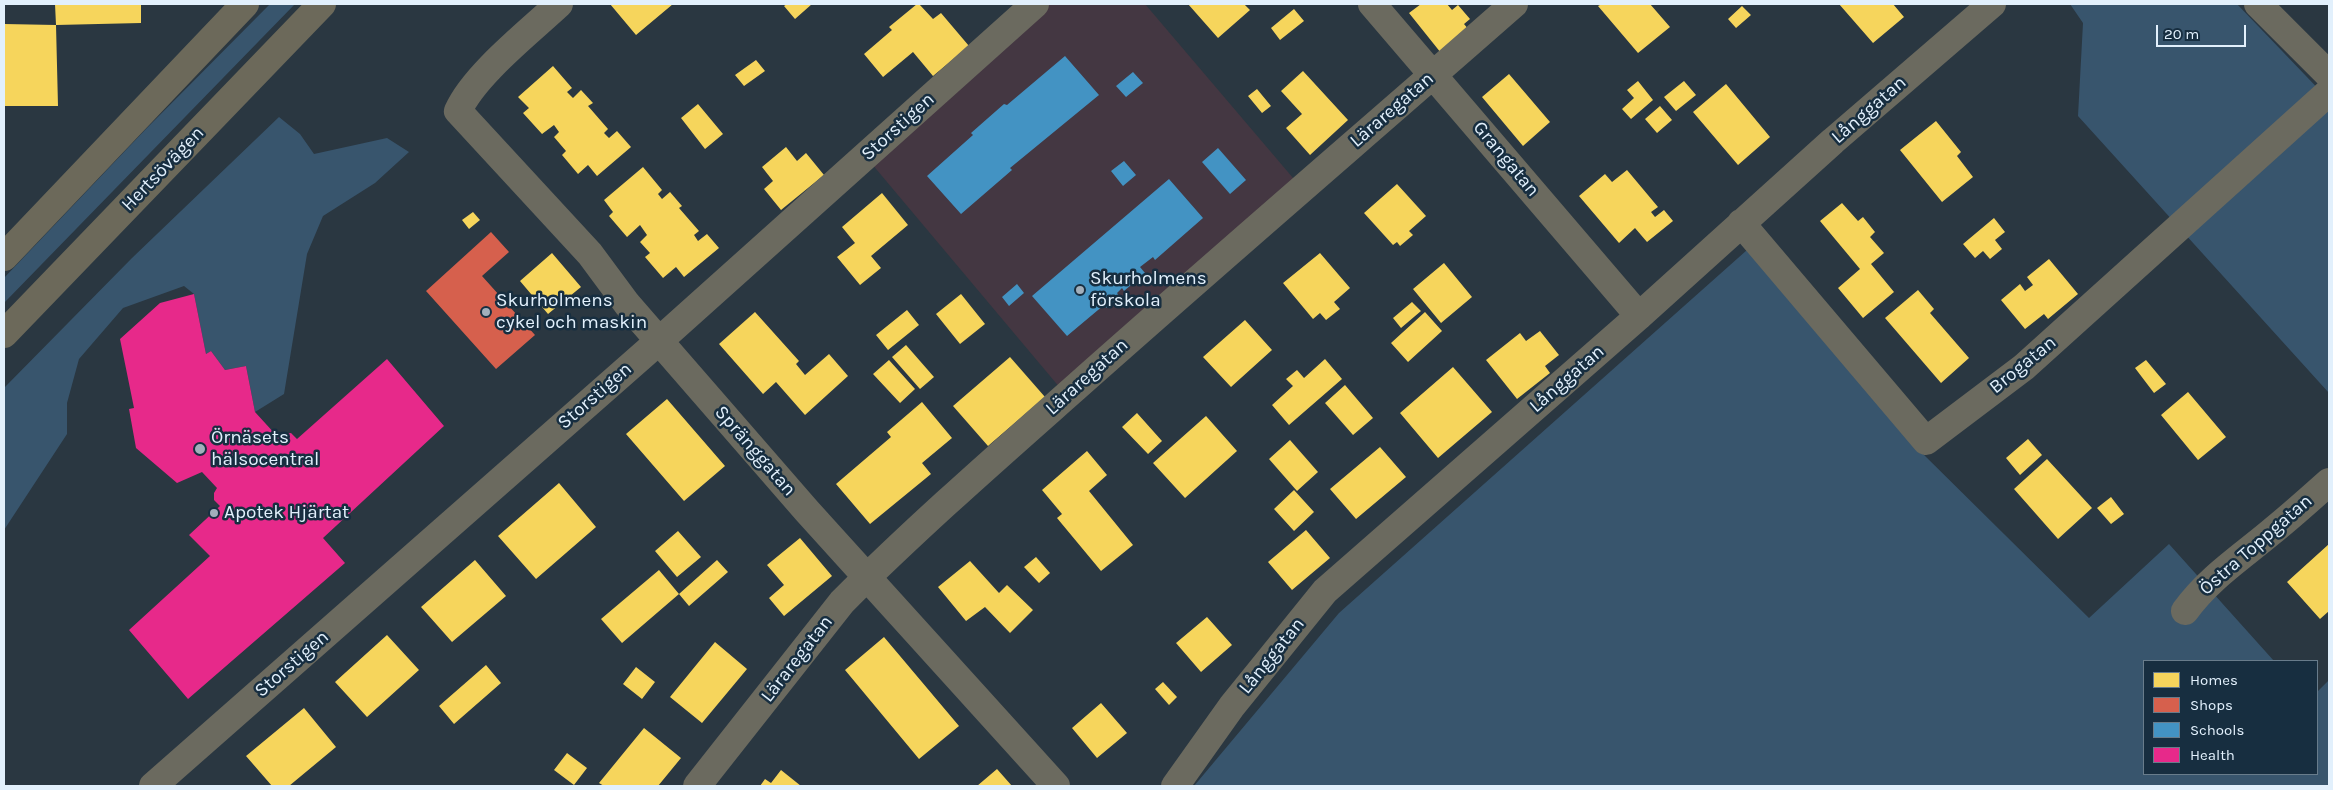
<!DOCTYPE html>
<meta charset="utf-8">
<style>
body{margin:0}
#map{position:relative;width:2333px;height:790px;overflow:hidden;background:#2a3741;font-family:Karla,sans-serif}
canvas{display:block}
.frame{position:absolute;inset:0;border:5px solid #e2f0fc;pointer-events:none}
.legend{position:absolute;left:2143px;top:660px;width:175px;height:115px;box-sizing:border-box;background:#172e40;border:1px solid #687c8b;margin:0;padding:6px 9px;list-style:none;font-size:15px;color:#e2f0fc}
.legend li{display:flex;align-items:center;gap:10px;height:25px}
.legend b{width:25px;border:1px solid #687c8b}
.scale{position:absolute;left:2156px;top:25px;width:90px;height:22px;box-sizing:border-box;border:2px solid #e2f0fc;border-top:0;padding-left:6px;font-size:15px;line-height:18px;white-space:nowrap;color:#e2f0fc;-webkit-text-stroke:4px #172e40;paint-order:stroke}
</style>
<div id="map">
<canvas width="2333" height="790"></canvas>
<div class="frame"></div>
<ul class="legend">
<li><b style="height:14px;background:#f6d55c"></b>Homes</li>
<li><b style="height:14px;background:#d6604d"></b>Shops</li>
<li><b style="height:14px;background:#4393c3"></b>Schools</li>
<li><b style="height:14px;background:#e7298a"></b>Health</li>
</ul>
<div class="scale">20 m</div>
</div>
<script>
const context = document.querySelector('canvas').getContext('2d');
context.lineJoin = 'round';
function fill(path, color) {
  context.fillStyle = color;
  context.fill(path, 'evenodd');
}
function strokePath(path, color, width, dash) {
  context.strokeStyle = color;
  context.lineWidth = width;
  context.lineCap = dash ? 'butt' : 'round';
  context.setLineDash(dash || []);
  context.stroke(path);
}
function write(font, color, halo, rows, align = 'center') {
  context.font = font + ' Karla,sans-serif';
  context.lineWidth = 5;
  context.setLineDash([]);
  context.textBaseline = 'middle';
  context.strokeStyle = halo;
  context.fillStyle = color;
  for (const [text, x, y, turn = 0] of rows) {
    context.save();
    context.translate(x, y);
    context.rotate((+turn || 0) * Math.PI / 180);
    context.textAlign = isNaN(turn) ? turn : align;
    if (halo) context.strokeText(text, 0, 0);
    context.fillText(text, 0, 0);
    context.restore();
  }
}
const education = new Path2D(`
 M1036,4H1145L1299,185L1066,395L866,157Z`);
const green = new Path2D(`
 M270,4H295L4,303V278L145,130Z
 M2070,4H2237L2329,100V393L2078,116L2083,23Z
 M279,117L300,134L314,154L387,138L409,152L375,183L323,216L307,254L284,394L255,412L246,366L225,370L211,351L206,354L194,294L184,286L123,308L79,359L67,403V434L4,530V388L132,258Z
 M1747,250L1919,450L2089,618L2169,544L2274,661H2144V774H2317V692L2329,680V786H1194L1339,613Z`);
const homes = new Path2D(`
 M55,4H141V23L56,25Z
 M610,4H673L636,35Z
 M787,4H812L795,19L784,6Z
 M917,4H919L933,19L941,13L969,46L933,76L913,52L883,77L864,54L892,30L889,27Z
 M1188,4H1244L1250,10L1218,38Z
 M1421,4H1447L1452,10L1458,5L1470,19L1464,24L1469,30L1441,53L1409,13Z
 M1602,4H1650L1670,27L1638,53L1598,6Z
 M1839,4H1893L1904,17L1873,43Z
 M1742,6L1751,15L1736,28L1728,19Z
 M1294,9L1304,21L1280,40L1271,28Z
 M4,24L56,25L58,106H4Z
 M756,60L765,71L744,86L735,75Z
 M553,66L572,88L567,92L573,98L581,90L593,103L588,106L608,129L604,133L609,138L617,131L631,147L597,176L588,165L578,174L562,155L566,151L554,137L559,132L554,125L542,134L523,113L529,108L518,97Z
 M1303,71L1348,120L1310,155L1286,128L1302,114L1281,91Z
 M1509,74L1550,122L1523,146L1482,97Z
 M1638,81L1653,100L1631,119L1622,109L1634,98L1627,90Z
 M1684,81L1696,95L1676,111L1664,97Z
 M1726,84L1770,137L1738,165L1693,112Z
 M1257,89L1271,106L1262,113L1248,96Z
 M698,104L723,134L705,149L681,118Z
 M1660,106L1672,120L1657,133L1645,119Z
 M1936,121L1961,152L1957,156L1973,177L1942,202L1900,150Z
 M786,147L797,161L806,153L824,175L781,210L764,189L773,181L762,167Z
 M643,167L662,190L658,194L662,199L670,192L682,206L679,208L699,231L694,235L698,241L707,234L719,248L684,277L676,267L663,278L645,257L650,253L640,242L647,235L640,225L627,237L609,216L613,212L604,200Z
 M1627,170L1658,207L1651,212L1655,217L1664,210L1673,221L1647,242L1635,228L1619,243L1579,196L1605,174L1612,182Z
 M1397,184L1426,216L1409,231L1413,235L1400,246L1397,242L1393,245L1364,213Z
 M882,193L908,225L871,256L881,268L860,285L837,257L855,243L842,227Z
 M1842,203L1858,221L1863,217L1875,232L1870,237L1884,253L1871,264L1894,292L1863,318L1838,288L1860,269L1820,221Z
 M473,212L480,220L469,229L462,220Z
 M1994,218L2005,232L1995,240L2002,249L1990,259L1983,251L1975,258L1963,244Z
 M552,253L581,287L548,314L520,281Z
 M1320,253L1350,288L1334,302L1340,309L1326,320L1320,313L1313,319L1283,283Z
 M2049,259L2078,294L2048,319L2044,314L2025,329L2001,300L2020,284L2025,291L2033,285L2027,277Z
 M1444,263L1472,297L1441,323L1413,289Z
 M1918,290L1934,309L1930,313L1969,358L1941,383L1885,318Z
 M961,294L985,324L960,344L936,314Z
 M1412,302L1421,311L1401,328L1393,318Z
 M907,310L919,325L888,350L876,335Z
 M755,312L799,361L796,364L805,375L829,354L848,376L805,415L776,382L763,394L719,344Z
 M1425,312L1442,331L1408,362L1391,343Z
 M1245,320L1272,350L1231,387L1203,357Z
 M1540,331L1559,355L1545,366L1550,373L1517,399L1486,360L1520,333L1526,341Z
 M906,345L934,377L920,389L892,357Z
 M1010,357L1045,397L988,446L953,406Z
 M1325,359L1342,379L1289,425L1272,405L1293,386L1286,379L1297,370L1304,378Z
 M889,360L915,389L900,403L873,374Z
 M2146,360L2166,384L2154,393L2135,368Z
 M1453,367L1492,412L1438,458L1400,413Z
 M1345,385L1373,418L1353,435L1325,403Z
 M2188,392L2226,437L2198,460L2161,415Z
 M667,399L725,466L684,501L626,434Z
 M922,402L952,438L922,463L931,474L870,524L836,484L891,437L887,432Z
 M1137,413L1162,441L1148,454L1122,427Z
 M1206,416L1237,451L1185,498L1153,463Z
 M2028,439L2042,455L2020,475L2006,458Z
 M1290,440L1318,472L1297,491L1269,459Z
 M1380,447L1406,477L1356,519L1330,489Z
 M1087,451L1107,475L1089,491L1133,545L1101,571L1057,518L1062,514L1042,490Z
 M2047,459L2092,508L2058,539L2014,489Z
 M559,483L596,527L536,579L498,536Z
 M1294,490L1314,512L1294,531L1274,509Z
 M2111,497L2124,514L2111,524L2097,508Z
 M1306,530L1330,558L1292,590L1268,562Z
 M678,531L701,557L677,577L655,551Z
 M800,538L832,576L784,616L769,598L784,585L767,565Z
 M2329,544V611L2320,619L2287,582Z
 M1036,557L1050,573L1039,583L1024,567Z
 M475,560L506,596L452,642L421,607Z
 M717,560L728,572L689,606L679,594Z
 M970,561L999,593L1007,585L1033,610L1010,633L985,607L966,621L938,587Z
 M659,570L679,594L622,643L601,619Z
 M1207,617L1232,645L1201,672L1176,643Z
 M387,635L419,670L367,717L335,682Z
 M884,637L959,726L919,759L845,670Z
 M715,642L747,669L702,723L670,697Z
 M486,665L501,683L454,724L439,706Z
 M636,667L655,682L642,699L623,684Z
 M1163,682L1177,697L1169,705L1155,689Z
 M1101,703L1127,733L1097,758L1072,728Z
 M304,708L336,747L289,786H272L246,756Z
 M644,728L681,758L658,786H604L599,783Z
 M567,753L587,768L574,785L554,770Z
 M997,769L1012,786H977Z
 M781,770L801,786H760L765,779L771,783Z`);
const shops = new Path2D(`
 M491,232L509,252L482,276L535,335L496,369L426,291Z`);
const schools = new Path2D(`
 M1065,56L1099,95L1010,168L1012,170L961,214L927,176L973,135L971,133L1004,104L1007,105Z
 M1133,72L1143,83L1126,97L1116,86Z
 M1218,148L1246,180L1230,194L1202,162Z
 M1124,161L1136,175L1123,186L1111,171Z
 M1169,179L1203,218L1155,260L1153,257L1140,267L1145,273L1124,291L1122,288L1117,293L1120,297L1107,308L1104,305L1067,336L1032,296Z
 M1017,284L1024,293L1009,306L1002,297Z`);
const health = new Path2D(`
 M194,294L206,354L211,351L225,370L246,366L255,412L276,435L291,433L297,439L387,359L444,426L323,538L345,563L188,699L129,630L210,556L189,535L220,506L214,500V493L217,488L202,472L177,483L136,448L129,409L134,408L120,339L160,303Z`);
const street = new Path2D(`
 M559,4C529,32 474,75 458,111L590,254L627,304L807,511L1056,786
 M1372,4L1639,316
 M2258,4L2329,75
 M1741,223L1926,441L2024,367L2329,92
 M2185,611C2208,579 2240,558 2270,533C2290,517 2310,499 2329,482
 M153,786L659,341L1035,4
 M697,786L842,602C917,527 996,458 1075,388C1220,259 1368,132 1514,4
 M1175,786L1232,706L1325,591L1639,316L1833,141L1992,4`);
const secondary = new Path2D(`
 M4,257L245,4
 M4,334L322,4`);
const markers = [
 [1080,290,5,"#a2afbb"],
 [486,312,5,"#a2afbb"],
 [200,449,6,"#a2afbb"],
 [214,513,5,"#a2afbb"]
];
const streetNames = [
 ["Läraregatan",1392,110,-41],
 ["Långgatan",1869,110,-41],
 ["Storstigen",898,127,-42],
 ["Grangatan",1506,159,50],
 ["Hertsövägen",163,169,-46],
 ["Brogatan",2023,365,-39],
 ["Läraregatan",1087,377,-42],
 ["Långgatan",1567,379,-41],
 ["Storstigen",595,396,-41],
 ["Spränggatan",755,451,49],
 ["Östra Toppgatan",2256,545,-41],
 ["Långgatan",1272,656,-51],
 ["Läraregatan",797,659,-52],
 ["Storstigen",292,664,-41]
];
const poiNames = [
 ["Skurholmens",1090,279],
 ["förskola",1090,301],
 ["Skurholmens",496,301],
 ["cykel och maskin",496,323],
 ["Örnäsets",211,438],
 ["hälsocentral",211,460],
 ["Apotek Hjärtat",224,513]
];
fill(education, '#443742');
fill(green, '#38556d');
fill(homes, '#f6d55c');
fill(shops, '#d6604d');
fill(schools, '#4393c3');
fill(health, '#e7298a');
strokePath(street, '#6b6a5f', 28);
strokePath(secondary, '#6c695a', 28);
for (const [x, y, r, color] of markers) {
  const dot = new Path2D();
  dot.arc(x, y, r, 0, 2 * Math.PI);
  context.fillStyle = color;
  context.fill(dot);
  strokePath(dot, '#172e40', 2);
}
write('19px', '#e2f0fc', '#172e40', streetNames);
write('19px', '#e2f0fc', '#172e40', poiNames, 'left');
</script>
